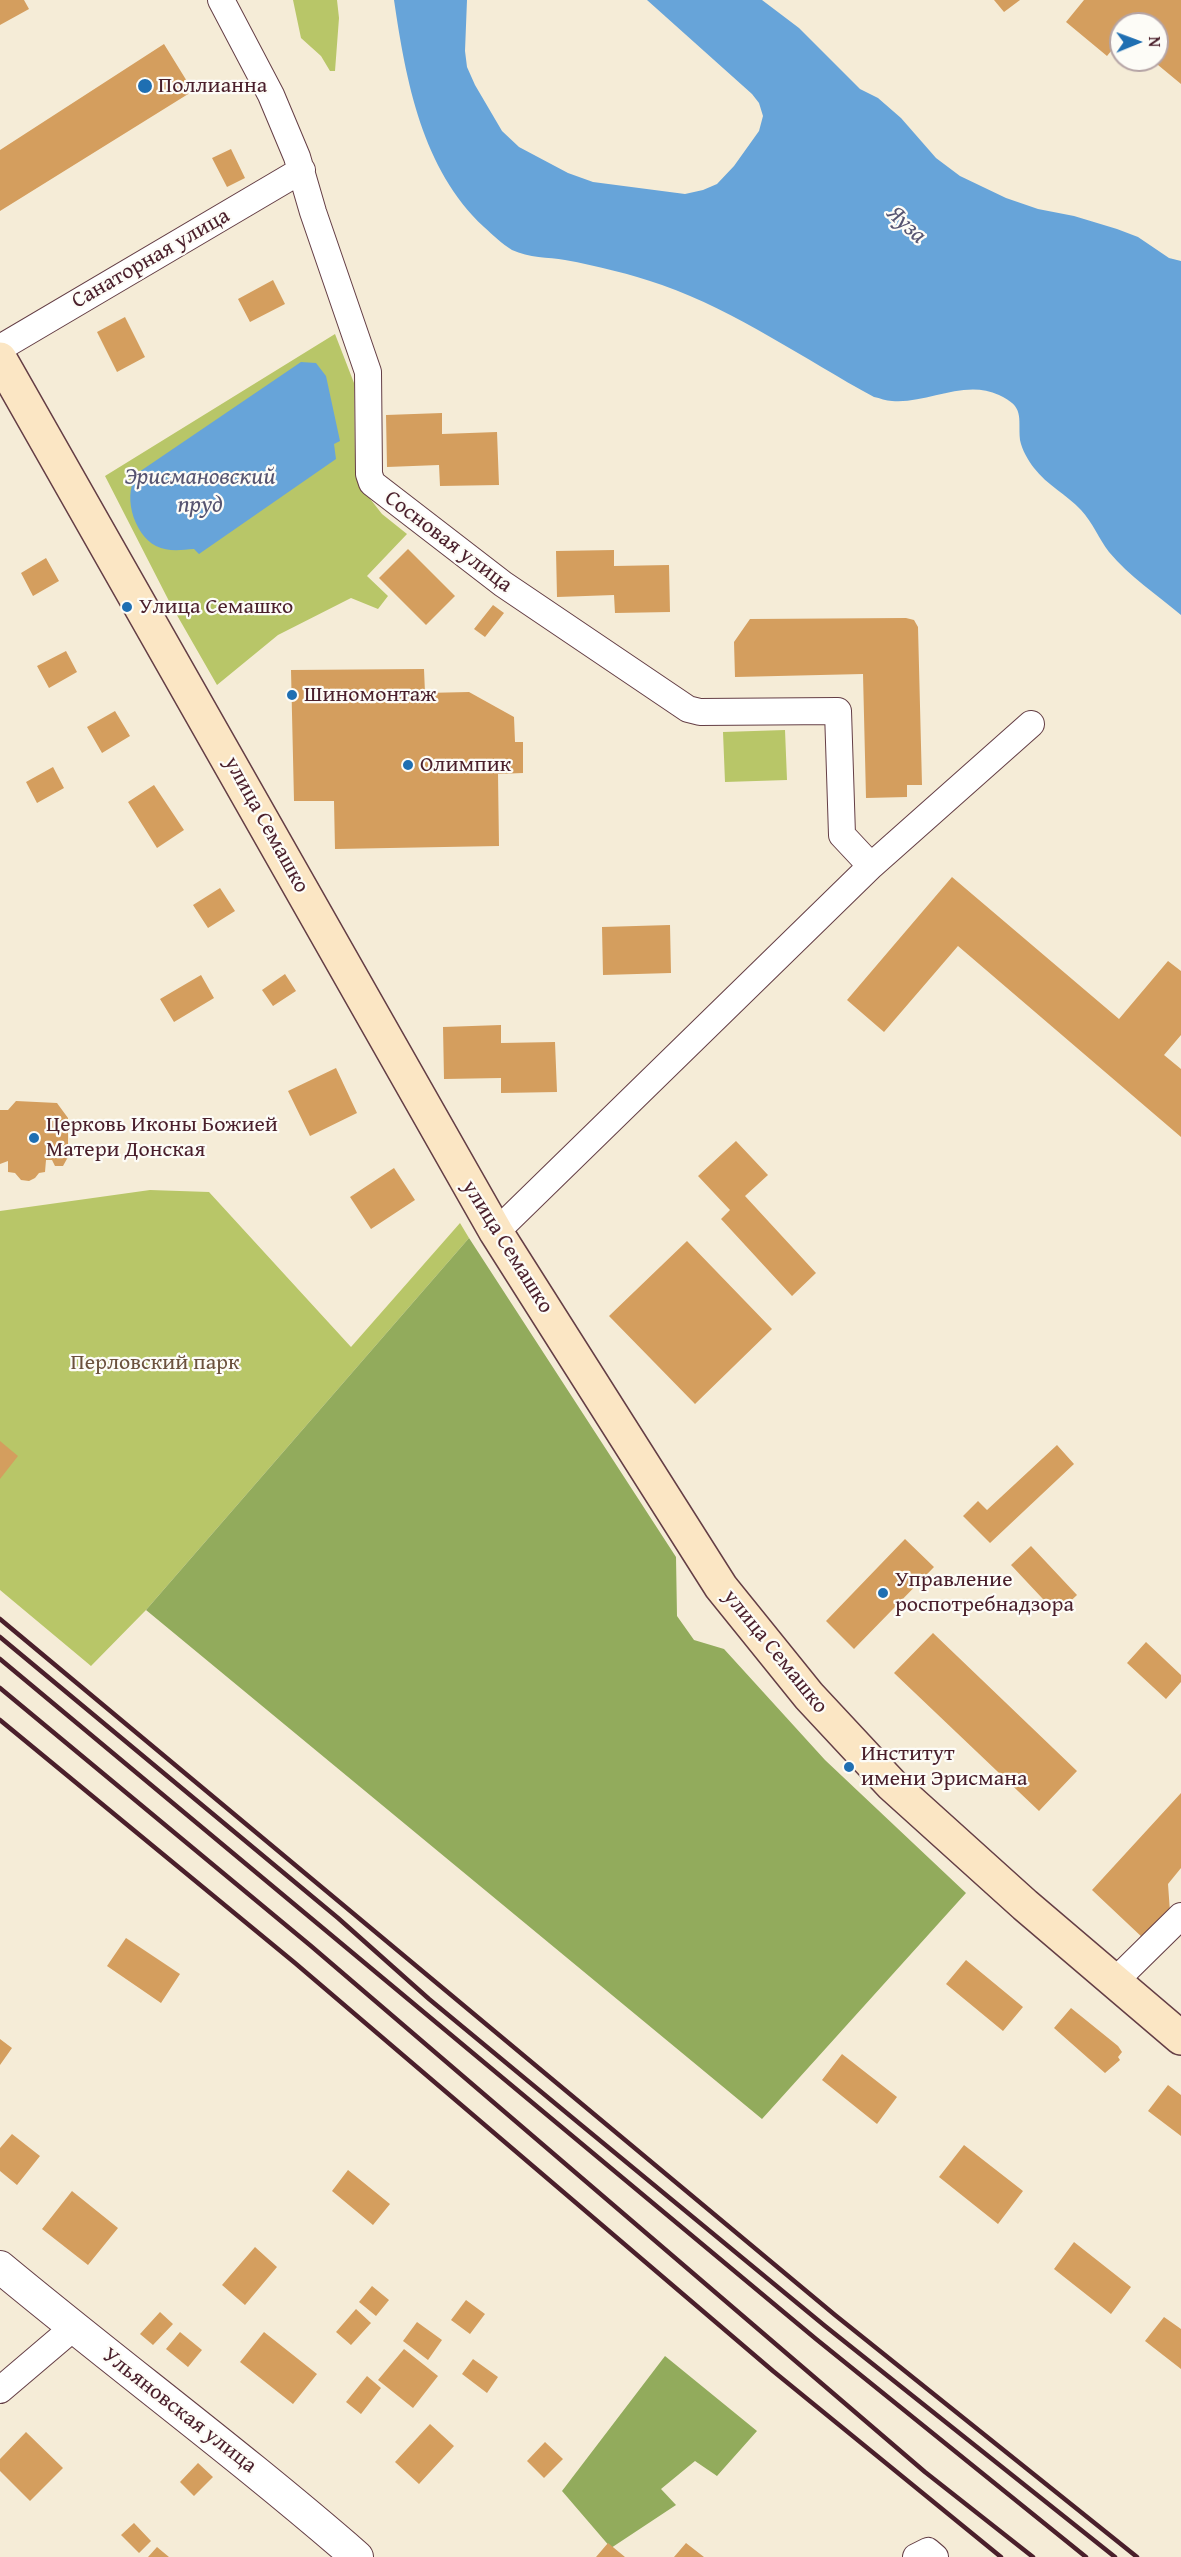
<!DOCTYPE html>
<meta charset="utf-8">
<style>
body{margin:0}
#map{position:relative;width:1181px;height:2557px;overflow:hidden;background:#f5ecd7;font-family:"Gentium Book Plus",serif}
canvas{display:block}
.north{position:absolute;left:1109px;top:12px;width:60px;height:60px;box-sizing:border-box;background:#fdfcf7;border:2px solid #b5a4a5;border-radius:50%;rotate:89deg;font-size:16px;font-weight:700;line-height:24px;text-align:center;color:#4a1f2b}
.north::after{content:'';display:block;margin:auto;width:21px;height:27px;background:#1f6fb2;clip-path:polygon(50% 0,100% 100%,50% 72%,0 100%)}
</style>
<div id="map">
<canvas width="1181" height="2557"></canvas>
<div class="north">N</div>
</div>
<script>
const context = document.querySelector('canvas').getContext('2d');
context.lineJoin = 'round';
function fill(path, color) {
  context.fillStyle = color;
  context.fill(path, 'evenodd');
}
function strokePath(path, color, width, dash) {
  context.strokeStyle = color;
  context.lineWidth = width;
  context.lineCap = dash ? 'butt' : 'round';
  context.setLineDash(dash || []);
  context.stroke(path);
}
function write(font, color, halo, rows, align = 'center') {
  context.font = font + ' "Gentium Book Plus",serif';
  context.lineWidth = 4.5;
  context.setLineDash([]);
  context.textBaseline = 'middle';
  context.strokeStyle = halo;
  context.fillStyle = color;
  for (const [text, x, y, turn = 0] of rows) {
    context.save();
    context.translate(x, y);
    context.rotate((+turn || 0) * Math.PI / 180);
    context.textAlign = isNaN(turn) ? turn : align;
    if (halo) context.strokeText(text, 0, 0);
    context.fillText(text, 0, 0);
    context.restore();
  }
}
const green = new Path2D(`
 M293,0H337L339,18L335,71H330L321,56L301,38Z
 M335,334L354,383L355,456L364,491L382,514L407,534L367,576L388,596L378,609L351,598L278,635L217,685L170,603L105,476Z
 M785,730L787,780L725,782L723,732Z
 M150,1190L209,1192L351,1347L460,1223L469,1238L146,1610L91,1666L0,1590V1211Z`);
const forest = new Path2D(`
 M469,1238L676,1557L677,1616L694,1640L724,1649L825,1760L966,1893L762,2119L146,1610Z
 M665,2356L757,2431L717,2476L695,2461L661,2489L676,2505L611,2548L562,2491Z`);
const water = new Path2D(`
 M394,0H467L465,51L467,67L475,85L502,131L519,147L568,173L593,182L685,194L703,190L717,184L734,166L759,131L763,116L759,103L752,94L647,0H762L799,28L860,89L878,98L901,118L936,158L960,176L1006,198L1038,209L1074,216L1117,229L1138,237L1169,258L1181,261V615C1157,595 1129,576 1109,552C1099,539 1093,523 1081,510C1067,495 1047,485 1034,468C1028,460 1022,450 1020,440C1018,417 1025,407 999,395C964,379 928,404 892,401C886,401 880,398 874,397C804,359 738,312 662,285C630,274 598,266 565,260C548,257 529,258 512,250C502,244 493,235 484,227C422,169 406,81 394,0Z
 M301,362L316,363L326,376L340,441L334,444L336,459L199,554L194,549C181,550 168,552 156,546C133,534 121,492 139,472Z`);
const building = new Path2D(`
 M0,0H24L29,9L0,25Z
 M994,0H1020L1004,12Z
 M1084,0H1181V84L1152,60H1157V24H1121V49L1116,45L1107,56L1066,22Z
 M164,44L193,91L0,211V150Z
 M231,149L245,178L227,187L212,158Z
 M273,280L285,304L250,322L238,299Z
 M125,317L145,357L117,372L97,332Z
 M442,413V434L497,432L499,485L440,486L439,465L387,467L386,415Z
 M408,549L455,596L426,625L379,578Z
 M614,550V566L669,565L670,612L615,613L614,595L557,597L556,551Z
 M46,558L59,581L33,596L21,573Z
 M493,605L504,613L485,637L474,629Z
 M906,618L914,620L918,627L922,785H907V797L866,798L863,674L735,677L734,642L750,619Z
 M66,651L77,672L49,688L37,666Z
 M424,669L425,693L469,692L514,717L515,742H523V773L498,774L499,846L335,849L334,801H294L291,670Z
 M115,711L130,736L102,753L87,727Z
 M53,767L64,788L37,803L26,782Z
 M154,785L184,830L157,848L128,802Z
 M952,877L1119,1019L1168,961L1181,971V1035L1164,1055L1181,1069V1137L958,946L884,1032L847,1000Z
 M220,888L235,911L208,928L193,905Z
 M670,925L671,973L603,975L602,927Z
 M285,974L296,991L273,1006L262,990Z
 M201,975L214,998L174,1022L160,999Z
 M501,1025V1043L555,1042L557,1092L501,1093V1078L444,1079L443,1027Z
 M336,1068L357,1113L310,1136L288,1091Z
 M16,1101L57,1103L68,1118V1157L63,1166H55L52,1160H46L45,1172L39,1173L35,1178L29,1181L21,1180L15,1173L8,1172V1161L0,1164V1110H8Z
 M736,1141L768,1175L745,1196L816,1273L792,1296L721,1219L730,1210L698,1176Z
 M394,1168L415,1200L371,1229L350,1197Z
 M687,1241L772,1329L695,1404L609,1316Z
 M0,1441L18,1456L0,1479Z
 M1057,1445L1074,1464L990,1543L963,1516L978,1501L987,1510Z
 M905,1539L934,1567L854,1649L826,1621Z
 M1031,1546L1077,1595L1057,1614L1011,1565Z
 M933,1633L1077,1771L1039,1811L894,1673Z
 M1146,1642L1181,1675V1682L1166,1699L1127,1663Z
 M1181,1793V1868L1168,1884L1170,1912L1144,1939L1092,1890Z
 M126,1938L180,1974L161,2003L107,1966Z
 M966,1960L1023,2007L1003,2031L946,1984Z
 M1071,2008L1118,2046L1122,2052L1118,2057L1120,2060L1105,2073L1054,2028Z
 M0,2039L12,2048L0,2065Z
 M842,2054L897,2097L877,2124L822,2080Z
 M1168,2085L1181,2095V2136L1148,2111Z
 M12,2134L40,2156L17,2185L0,2171V2148Z
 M964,2145L1023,2191L998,2224L939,2177Z
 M348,2170L390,2204L373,2225L332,2191Z
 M72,2191L118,2228L88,2265L42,2229Z
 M1074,2242L1131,2287L1111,2314L1054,2269Z
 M255,2247L277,2267L245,2305L222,2285Z
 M372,2286L389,2300L376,2316L359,2302Z
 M466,2300L485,2314L470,2334L451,2320Z
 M356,2309L371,2323L351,2345L336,2332Z
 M160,2312L173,2324L153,2345L140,2334Z
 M1164,2317L1181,2329V2369L1145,2341Z
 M417,2322L442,2340L428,2360L403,2341Z
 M180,2332L202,2350L188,2367L166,2349Z
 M264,2332L317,2374L293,2404L240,2362Z
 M404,2349L438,2376L413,2408L378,2380Z
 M473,2359L498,2377L487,2393L462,2374Z
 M367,2376L381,2388L361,2414L346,2402Z
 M430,2424L454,2446L419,2484L395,2462Z
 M26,2432L63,2468L30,2501L0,2471V2459Z
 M545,2442L563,2459L544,2478L527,2461Z
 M198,2463L213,2477L194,2496L180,2482Z
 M134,2523L151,2541L139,2553L121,2535Z
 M608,2543L625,2557H596Z
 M686,2543L704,2557H674Z
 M157,2547L169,2557H148Z`);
const minor = new Path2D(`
 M221,0L271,95L297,157L313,212L368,372L369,474L372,483L503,584L688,709L700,712L838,711L842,835L871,866
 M0,348L302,170
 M496,1232L871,866L1031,724
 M1114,1982L1181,1916
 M0,2390L73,2328
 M916,2557L928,2551L935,2557`);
const tertiary = new Path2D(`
 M0,2267C118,2365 241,2456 357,2557`);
const secondary = new Path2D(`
 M0,359L496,1232L721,1587L809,1696L892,1785L1025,1905L1181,2038`);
const rail = new Path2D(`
 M0,1619L835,2315L1137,2557
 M0,1637L338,1918L429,1999L580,2124L825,2326L1115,2557
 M0,1659L816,2339L1086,2557
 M0,1688L311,1946L925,2472L1033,2557
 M0,1720L295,1963L773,2371L1001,2557`);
const markers = [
 [145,86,8,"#1f6fb2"],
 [127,607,6,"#1f6fb2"],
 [292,695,6,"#1f6fb2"],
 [408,765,6,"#1f6fb2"],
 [34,1138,6,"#1f6fb2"],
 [883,1593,6,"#1f6fb2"],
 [849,1767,6,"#1f6fb2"]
];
const poiNames = [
 ["Поллианна",158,86],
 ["Улица Семашко",139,607],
 ["Шиномонтаж",304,695],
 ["Олимпик",420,765],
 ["Церковь Иконы Божией",46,1125],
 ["Матери Донская",46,1150],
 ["Управление",895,1580],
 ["роспотребнадзора",895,1605],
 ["Институт",861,1754],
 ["имени Эрисмана",861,1779]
];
const streetNames = [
 ["Санаторная улица",151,259,-30],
 ["Сосновая улица",448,542,37],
 ["улица Семашко",266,825,61],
 ["улица Семашко",507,1247,58],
 ["улица Семашко",775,1652,51],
 ["Ульяновская улица",179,2411,38]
];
const parkNames = [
 ["Перловский парк",155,1363]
];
const waterNames = [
 ["Яуза",906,225,42],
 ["Эрисмановский",200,478],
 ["пруд",200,506]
];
fill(green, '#b8c668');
fill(forest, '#92ab5c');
fill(water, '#67a4d9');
fill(building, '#d49e5e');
strokePath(minor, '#643e45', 28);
strokePath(tertiary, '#643e45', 34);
strokePath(secondary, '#643e45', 36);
strokePath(minor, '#fff', 26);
strokePath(tertiary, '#fff', 32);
strokePath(secondary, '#fbe6c4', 33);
strokePath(rail, '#4a1f2b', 4.5);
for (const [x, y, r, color] of markers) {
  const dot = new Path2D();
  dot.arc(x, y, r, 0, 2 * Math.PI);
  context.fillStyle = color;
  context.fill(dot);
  strokePath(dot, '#fdfcf7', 2);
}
write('22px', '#4a1f2b', '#fdfcf7', poiNames, 'left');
write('22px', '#4a1f2b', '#fdfcf7', streetNames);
write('22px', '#6b513d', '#fdfcf7', parkNames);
write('italic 24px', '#565471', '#fdfcf7', waterNames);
</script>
